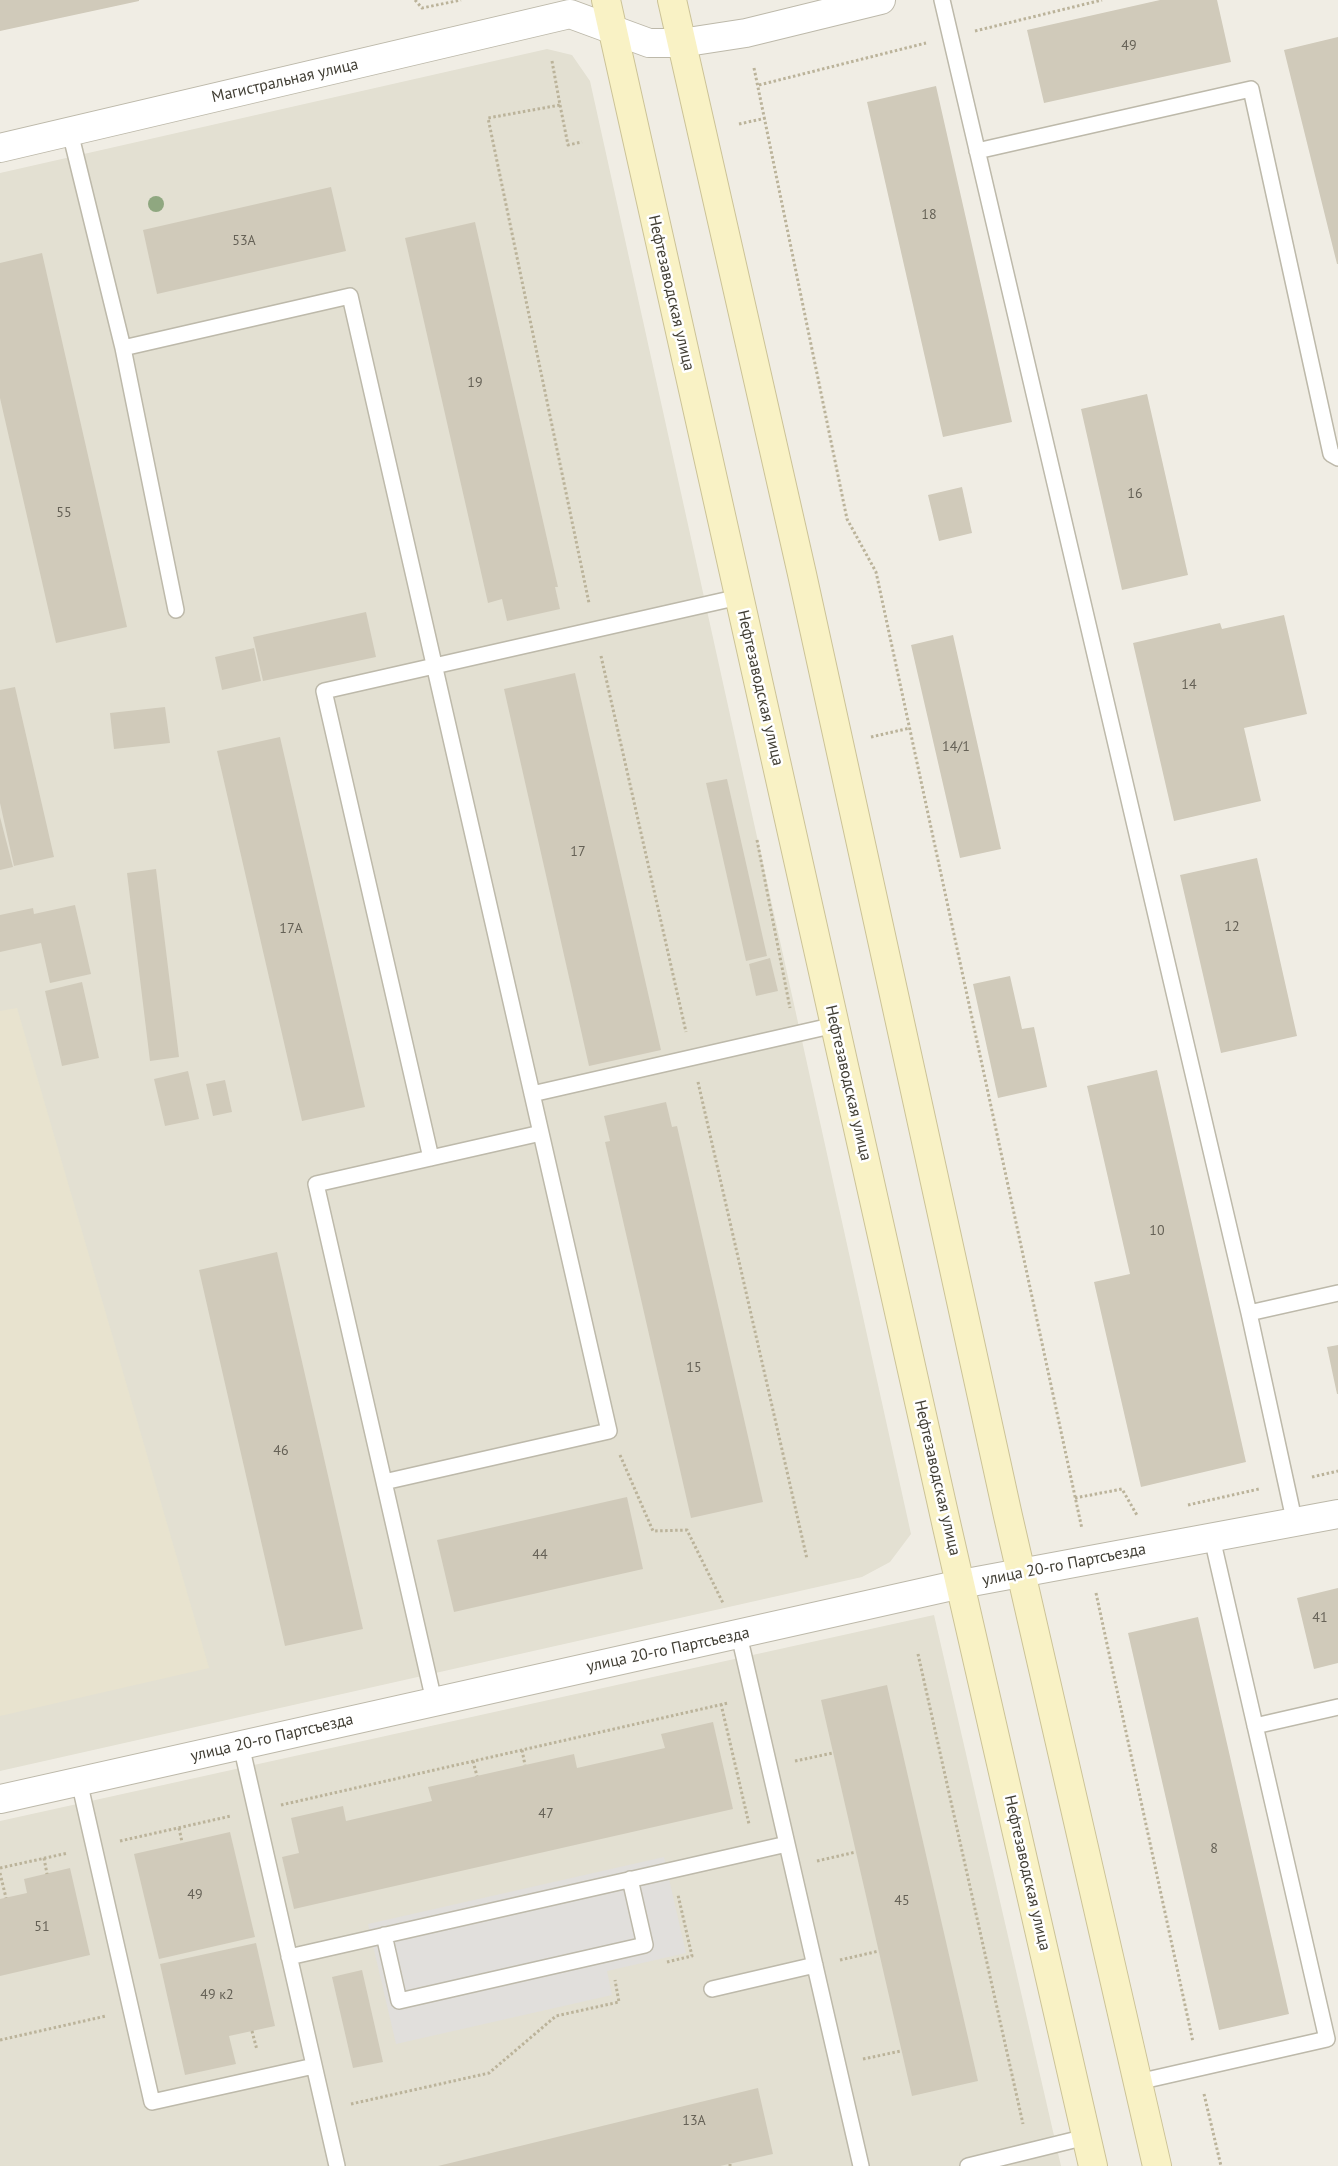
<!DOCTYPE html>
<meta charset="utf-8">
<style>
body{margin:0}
canvas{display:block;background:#f0ede4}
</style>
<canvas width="1338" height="2166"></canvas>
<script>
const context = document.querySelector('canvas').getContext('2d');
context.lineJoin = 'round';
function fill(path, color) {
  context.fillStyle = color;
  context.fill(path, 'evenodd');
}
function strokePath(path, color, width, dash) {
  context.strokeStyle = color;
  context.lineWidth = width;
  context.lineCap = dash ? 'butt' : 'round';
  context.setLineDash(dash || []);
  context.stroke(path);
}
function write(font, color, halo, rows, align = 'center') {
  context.font = font + ' "PT Sans",sans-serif';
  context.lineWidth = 5;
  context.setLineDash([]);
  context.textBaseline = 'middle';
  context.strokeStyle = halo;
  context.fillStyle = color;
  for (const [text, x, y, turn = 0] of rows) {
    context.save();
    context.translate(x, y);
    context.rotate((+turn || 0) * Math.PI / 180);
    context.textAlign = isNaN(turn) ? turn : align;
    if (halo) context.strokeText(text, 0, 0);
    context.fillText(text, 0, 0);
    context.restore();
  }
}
const residential = new Path2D(`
 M547,49L572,55L590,81L911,1534L890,1562L862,1577L0,1771V173Z
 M934,1615L1061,2166H0V1821Z`);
const education = new Path2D(`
 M17,1008L209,1668L0,1716V1011Z`);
const parking = new Path2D(`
 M664,1857L686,1953L607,1971L612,1995L396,2044L368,1924Z`);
const building = new Path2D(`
 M0,0H139V1L0,31Z
 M1160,0H1217L1231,62L1044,103L1027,30Z
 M1338,37V264H1337L1284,50Z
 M936,86L1012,422L943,437L867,102Z
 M331,187L346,251L157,294L143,230Z
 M475,222L558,587H555L560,609L507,621L502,599L488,603L405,238Z
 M42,253L127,627L56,643L0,398V263Z
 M1147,394L1188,575L1122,590L1081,409Z
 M962,487L972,533L939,541L928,495Z
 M366,612L376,657L263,681L253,637Z
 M1284,615L1307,714L1244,728L1261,801L1174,821L1133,643L1220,623L1222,629Z
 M953,635L1001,849L960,858L911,645Z
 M254,648L261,681L222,690L215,657Z
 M575,673L661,1050L589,1066L504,689Z
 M15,687L54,857L14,866L0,803V690Z
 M165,707L170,743L114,749L110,713Z
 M280,737L365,1107L302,1121L217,751Z
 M727,779L767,956L746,961L706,783Z
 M0,817L13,867L0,870Z
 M1257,858L1297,1036L1221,1053L1180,875Z
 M156,869L179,1057L150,1061L127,873Z
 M75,905L91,974L50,983L41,943L0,952V915L33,908L34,914Z
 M770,958L778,991L756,996L749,964Z
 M1010,976L1022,1029L1034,1027L1047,1087L998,1098L973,984Z
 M82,982L99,1058L62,1066L45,991Z
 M1157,1070L1246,1462L1141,1487L1094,1282L1130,1274L1087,1086Z
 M188,1071L199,1119L165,1126L154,1079Z
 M225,1080L232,1112L213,1116L206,1084Z
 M666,1102L672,1127L677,1126L763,1502L691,1518L605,1142L610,1141L604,1116Z
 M277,1252L363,1629L285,1646L199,1270Z
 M1338,1345V1394H1337L1327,1347Z
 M627,1497L643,1569L454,1612L437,1540Z
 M1338,1588V1663L1314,1669L1297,1598Z
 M1198,1617L1289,2014L1219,2030L1128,1633Z
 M887,1685L978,2081L912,2096L821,1700Z
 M713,1722L733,1809L294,1909L282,1857L299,1853L291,1818L343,1806L346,1821L432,1801L428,1787L574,1754L577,1768L665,1748L661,1734Z
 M230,1832L255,1937L159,1959L134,1854Z
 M70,1868L90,1955L0,1976V1899L27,1893L24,1879Z
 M256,1943L275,2026L229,2036L236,2064L185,2075L160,1964Z
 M362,1970L383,2062L353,2068L332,1977Z
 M758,2088L773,2154L720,2166H438Z`);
const path = new Path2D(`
 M415,0L422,8L461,0
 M975,31L1102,0
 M552,61L560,105L488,118L589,603
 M754,68L847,519L876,572L1082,1529
 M759,85L926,43
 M560,105L568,145L582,142
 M739,124L766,118
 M601,656L686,1032
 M871,737L910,728
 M757,840L790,1008
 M698,1082L807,1559
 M620,1455L653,1531L687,1530L723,1603
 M1312,1477L1338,1471
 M1075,1498L1122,1489L1138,1517
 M1188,1505L1259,1489
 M1096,1593L1193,2042
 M918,1654L1023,2124
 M721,1704L749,1824
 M522,1750L525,1765
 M473,1761L477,1776
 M795,1761L833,1753
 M281,1805L728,1703
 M179,1828L182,1842
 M120,1841L231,1816
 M44,1858L47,1874
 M817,1861L856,1852
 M0,1868L68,1853
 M0,1873L6,1898
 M840,1960L879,1951
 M667,1962L692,1956L678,1895
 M252,2031L257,2050
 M0,2040L106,2016
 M863,2059L901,2051
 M1204,2094L1221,2166
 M351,2104L489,2073L556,2016L619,2002L615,1980
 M730,2164V2166`);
const service = new Path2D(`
 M942,0L1249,1313L1295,1524
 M70,132L123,348L176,610
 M977,151L1251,89L1331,454L1338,458
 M123,348L350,296L609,1431L384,1482
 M532,1094L835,1025
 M431,1158L324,691L739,597
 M1249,1313L1338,1293
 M739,1635L861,2166
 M434,1701L316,1184L541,1133
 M1255,1726L1338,1707
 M241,1745L337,2166
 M79,1781L152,2102L314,2066
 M384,1935L399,2001L645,1945L630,1879
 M289,1957L787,1844
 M712,1989L815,1965
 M1138,2082L1327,2039L1212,1538
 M968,2166L1086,2137`);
const minor = new Path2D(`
 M0,148L570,14L649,43H681L746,33L881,0
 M0,1799L961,1584L1338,1514`);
const secondary = new Path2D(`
 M606,0L947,1527L1093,2166
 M672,0L802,574L1008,1516L1157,2166`);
const trees = [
 [156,204]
];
const numberNames = [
 ["49",1129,46],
 ["18",929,215],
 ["53А",244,241],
 ["19",475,383],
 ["16",1135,494],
 ["55",64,513],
 ["14",1189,685],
 ["14/1",956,747],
 ["17",578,852],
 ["12",1232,927],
 ["17А",291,929],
 ["10",1157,1231],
 ["15",694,1368],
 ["46",281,1451],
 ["44",540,1555],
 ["41",1320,1618],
 ["47",546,1814],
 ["8",1214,1849],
 ["49",195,1895],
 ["45",902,1901],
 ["51",42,1927],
 ["49 к2",217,1995],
 ["13А",694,2121]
];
const streetNames = [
 ["Магистральная улица",285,81,-13],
 ["Нефтезаводская улица",671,293,77],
 ["Нефтезаводская улица",760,688,77],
 ["Нефтезаводская улица",848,1083,77],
 ["Нефтезаводская улица",937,1478,77],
 ["улица 20-го Партсъезда",1064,1565,-11],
 ["улица 20-го Партсъезда",668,1650,-12],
 ["улица 20-го Партсъезда",272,1738,-13],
 ["Нефтезаводская улица",1027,1873,77]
];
fill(residential, '#e3e0d2');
fill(education, '#e8e3cf');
fill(parking, '#e1dfdc');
fill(building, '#d0caba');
strokePath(service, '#bdb9aa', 18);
strokePath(minor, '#bdb9aa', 30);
strokePath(secondary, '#ccc397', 30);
strokePath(path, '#bbb39a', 3, [2.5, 2.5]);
strokePath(service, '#fff', 15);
strokePath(minor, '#fff', 28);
strokePath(secondary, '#f9f2c5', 28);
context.fillStyle = '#8fa780';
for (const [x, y] of trees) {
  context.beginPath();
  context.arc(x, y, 8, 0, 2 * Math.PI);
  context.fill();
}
write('14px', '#656156', null, numberNames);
write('16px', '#413e34', '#fff', streetNames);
</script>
